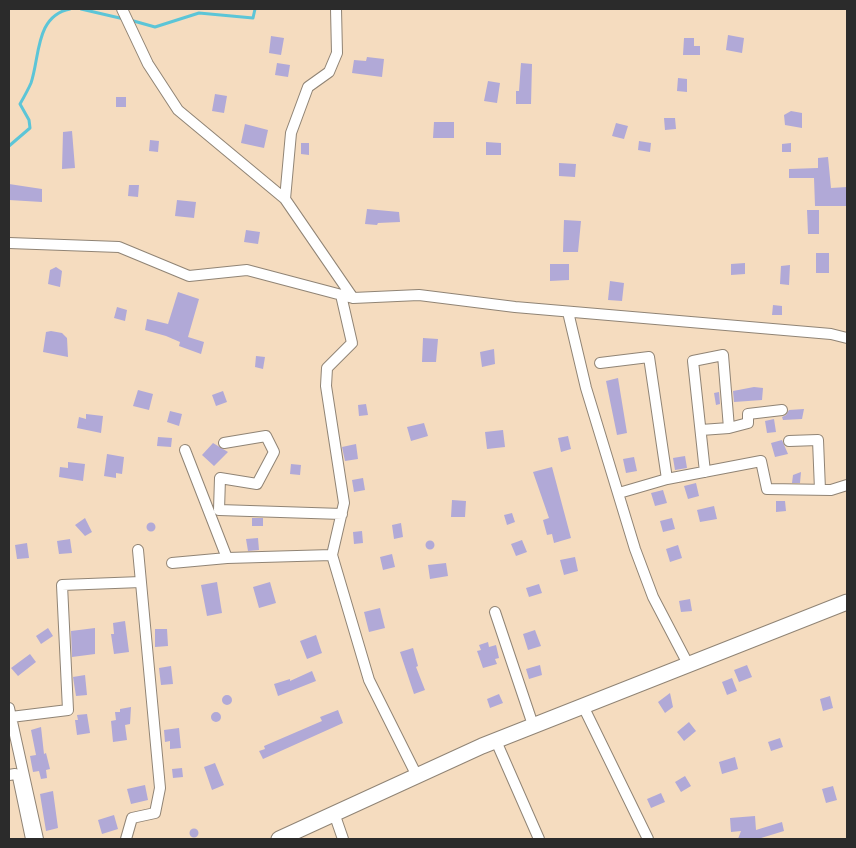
<!DOCTYPE html>
<style>
body{margin:0}
#map{position:relative;width:856px;height:848px;overflow:hidden;background:#f5dcbf;font-family:"IM FELL Great Primer",serif}
canvas{display:block}
.frame{position:absolute;inset:0;border:10px solid #2b2b2b;pointer-events:none}
</style>
<div id="map">
<canvas width="856" height="848"></canvas>
<div class="frame"></div>
</div>
<script>
const context = document.querySelector('canvas').getContext('2d');
context.lineJoin = 'round';
function strokePath(path, color, width, dash) {
  context.strokeStyle = color;
  context.lineWidth = width;
  context.lineCap = dash ? 'butt' : 'round';
  context.setLineDash(dash || []);
  context.stroke(path);
}
function fill(path, color) {
  context.fillStyle = color;
  context.fill(path, 'evenodd');
}
const stream = new Path2D(`
 M81,9L124,19
 M130,20L155,27L199,13L253,18L255,9
 M9,146L30,128L29,120L20,104C24,97 28,90 31,83C40,57 35,16 70,9`);
const building = new Path2D(`
 M728,35L744,38L742,53L726,50Z
 M271,36L284,38L281,55L269,53Z
 M684,38H694V46H700V55H683Z
 M367,57L384,59L382,77L352,73L354,60L366,61Z
 M277,63L290,65L288,77L275,75Z
 M521,63L532,64L531,104H516V91H519Z
 M678,78L687,79V92L677,91Z
 M488,81L500,83L497,103L484,101Z
 M215,94L227,96L224,113L212,111Z
 M116,97H126V107H116Z
 M791,111L802,113V128L785,125L784,115Z
 M664,118H675L676,129L665,130Z
 M434,122H454V138H433Z
 M616,123L628,126L624,139L612,136Z
 M245,124L268,130L264,148L241,143Z
 M72,131L75,168L62,169L63,132Z
 M150,140L159,141L158,152L149,151Z
 M639,141L651,143L650,152L638,150Z
 M486,142L501,143V155H486Z
 M301,143H309V155L301,154Z
 M791,143V152H782V144Z
 M828,157L831,188L847,187V206H815L814,178H789V169L818,168V158Z
 M559,163L576,164L575,177L559,176Z
 M9,184L42,189V202L9,200Z
 M129,185H139L138,197L128,196Z
 M177,200L196,202L194,218L175,216Z
 M367,209L399,212L400,222L378,223L377,225L365,224Z
 M807,210H819V234H808Z
 M564,220L581,221L578,252H563Z
 M246,230L260,232L258,244L244,242Z
 M816,253H829V273H816Z
 M745,263V274L731,275V264Z
 M550,264H569V280L550,281Z
 M790,265L789,285L780,284L781,266Z
 M56,267L62,271L60,287L48,284L50,270Z
 M610,281L624,283L622,301L608,300Z
 M178,292L199,299L188,337L204,342L201,354L179,346L180,342L166,336L145,330L147,319L168,324Z
 M773,305L782,306V315H772Z
 M117,307L127,310L125,321L114,318Z
 M51,331L62,333L67,338L68,357L43,352L46,332Z
 M423,338L438,339L436,362H422Z
 M494,349L495,364L482,367L480,352Z
 M256,356L265,357L263,369L255,367Z
 M618,378L627,433L617,435L606,381Z
 M754,387L763,388L762,400L734,402L733,391Z
 M138,390L153,394L149,410L133,406Z
 M223,391L227,402L216,406L212,395Z
 M719,392L720,404L716,405L714,393Z
 M366,404L368,415L359,416L358,405Z
 M804,409L802,419L783,420L782,417L786,415L789,410Z
 M170,411L182,414L179,426L167,422Z
 M86,414L103,416L101,433L77,428L79,417L86,419Z
 M774,419L776,432L767,433L765,421Z
 M424,423L428,436L411,441L407,427Z
 M503,430L505,447L487,449L485,432Z
 M568,436L571,449L561,452L558,438Z
 M158,437L172,438L171,447L157,446Z
 M782,440L788,454L775,457L771,443Z
 M213,443L228,452L214,466L202,455Z
 M356,444L358,459L345,461L342,447Z
 M107,454L124,457L122,474L116,473V478L104,476Z
 M685,456L687,468L675,470L673,458Z
 M634,457L637,471L626,473L623,459Z
 M68,462L85,464L83,481L59,477L60,467L68,468Z
 M291,464L301,465L300,475L290,474Z
 M552,467L571,538L554,543L552,534L547,535L543,520L549,518L533,472Z
 M801,472L800,483H792L793,475Z
 M363,478L365,490L354,492L352,480Z
 M696,483L699,496L688,499L684,486Z
 M663,490L667,503L655,506L651,493Z
 M452,500L466,501L465,517H451Z
 M776,501H785L786,511L776,512Z
 M714,506L717,519L700,522L697,510Z
 M512,513L515,522L507,525L504,515Z
 M85,518L92,532L85,536L75,525Z
 M252,518H263V526H252Z
 M672,518L675,529L663,532L660,521Z
 M146.5 527a4.5 4.5 0 1 1 9 0a4.5 4.5 0 1 1-9 0Z
 M401,523L403,537L394,539L392,525Z
 M362,531L363,543L354,544L353,532Z
 M258,538L259,550L248,551L246,539Z
 M70,539L72,553L59,554L57,541Z
 M522,540L527,552L516,556L511,544Z
 M425.5 545a4.5 4.5 0 1 1 9 0a4.5 4.5 0 1 1-9 0Z
 M27,543L29,558L17,559L15,545Z
 M678,545L682,558L670,562L666,549Z
 M392,554L395,567L383,570L380,557Z
 M575,557L578,571L564,575L560,560Z
 M446,563L448,576L430,579L428,565Z
 M217,582L222,613L207,616L201,585Z
 M270,582L276,603L259,608L253,587Z
 M539,584L542,593L529,597L526,588Z
 M690,599L692,611L681,612L679,601Z
 M380,608L385,628L369,632L364,612Z
 M125,621L129,652L114,654L111,634H114L113,623Z
 M48,628L53,636L41,644L36,636Z
 M95,628V654L72,657L71,631Z
 M155,629H167L168,646L155,647Z
 M535,630L541,646L528,650L523,634Z
 M316,635L322,653L307,659L300,641Z
 M488,642L489,647L496,645L499,658L495,659L497,664L483,668L477,651L481,650L479,645Z
 M413,648L418,666L416,667L425,690L414,694L400,652Z
 M30,654L36,662L18,676L11,668Z
 M540,665L542,675L529,679L526,669Z
 M747,665L752,677L739,682L734,670Z
 M171,666L173,684L161,685L159,668Z
 M312,671L316,681L278,696L274,684L290,679V681Z
 M85,675L87,695L76,696L73,677Z
 M732,678L737,691L727,695L722,682Z
 M670,693L673,707L665,713L658,702Z
 M499,694L503,703L490,708L487,699Z
 M222 700a5 5 0 1 1 10 0a5 5 0 1 1-10 0Z
 M830,696L833,708L823,711L820,699Z
 M131,707L130,724L125,725L127,740L113,742L111,721L116,720L115,712H120V709Z
 M338,710L343,723L263,759L259,751L265,749L264,746L322,721L320,717Z
 M211 717a5 5 0 1 1 10 0a5 5 0 1 1-10 0Z
 M87,714L90,733L77,735L75,720H78L77,715Z
 M689,722L696,731L684,741L677,732Z
 M41,727L44,754L46,753L50,769L46,770L47,778L41,779L39,771L33,772L30,756L36,755L31,730Z
 M179,728L181,748L170,749V741L165,742L164,730Z
 M780,738L783,747L771,751L768,742Z
 M735,757L738,769L722,774L719,762Z
 M215,763L224,785L212,790L204,767Z
 M182,768L183,777L173,778L172,769Z
 M685,776L691,786L681,792L675,782Z
 M145,785L148,800L131,804L127,789Z
 M833,786L837,800L826,803L822,789Z
 M53,791L58,828L46,831L40,794Z
 M661,793L665,802L651,808L647,799Z
 M114,815L118,829L102,834L98,820Z
 M755,816L756,830L782,822L784,831L761,838L738,839L741,831L731,832L730,818Z
 M189.5 833a4.5 4.5 0 1 1 9 0a4.5 4.5 0 1 1-9 0Z`);
const minor = new Path2D(`
 M122,9L148,64L178,110L285,199L353,298
 M285,199L291,133L308,87L329,72L337,53L336,9
 M9,243L119,247L189,276L247,270L353,298L419,295L515,307L831,334L847,338
 M568,312L586,388L635,549L653,597L688,664
 M600,363L649,357L667,479L619,493
 M729,428L748,423V414L782,410
 M701,430L729,428L723,355L693,361L705,472
 M789,441L818,440L820,490
 M224,443L266,436L274,452L257,484L220,478L219,510L342,514
 M185,450L227,558
 M667,479L761,461L767,489L831,490L847,485
 M332,555L344,503L326,386L327,368L352,343L341,295
 M172,563L227,558L332,555L369,680L417,776
 M495,612L533,725
 M583,706L648,839
 M9,708L38,839
 M11,717L68,710L62,585L141,582
 M496,741L539,839
 M9,775L15,774L18,777L31,839
 M334,813L343,839
 M126,839L132,818L155,813L160,788L138,550`);
const secondary = new Path2D(`
 M279,839L482,746L847,602`);
strokePath(stream, '#5cc5d7', 3);
fill(building, '#b1a9d7');
strokePath(minor, '#908475', 12);
strokePath(secondary, '#908475', 17);
strokePath(minor, '#fff', 10);
strokePath(secondary, '#fff', 15);
</script>
